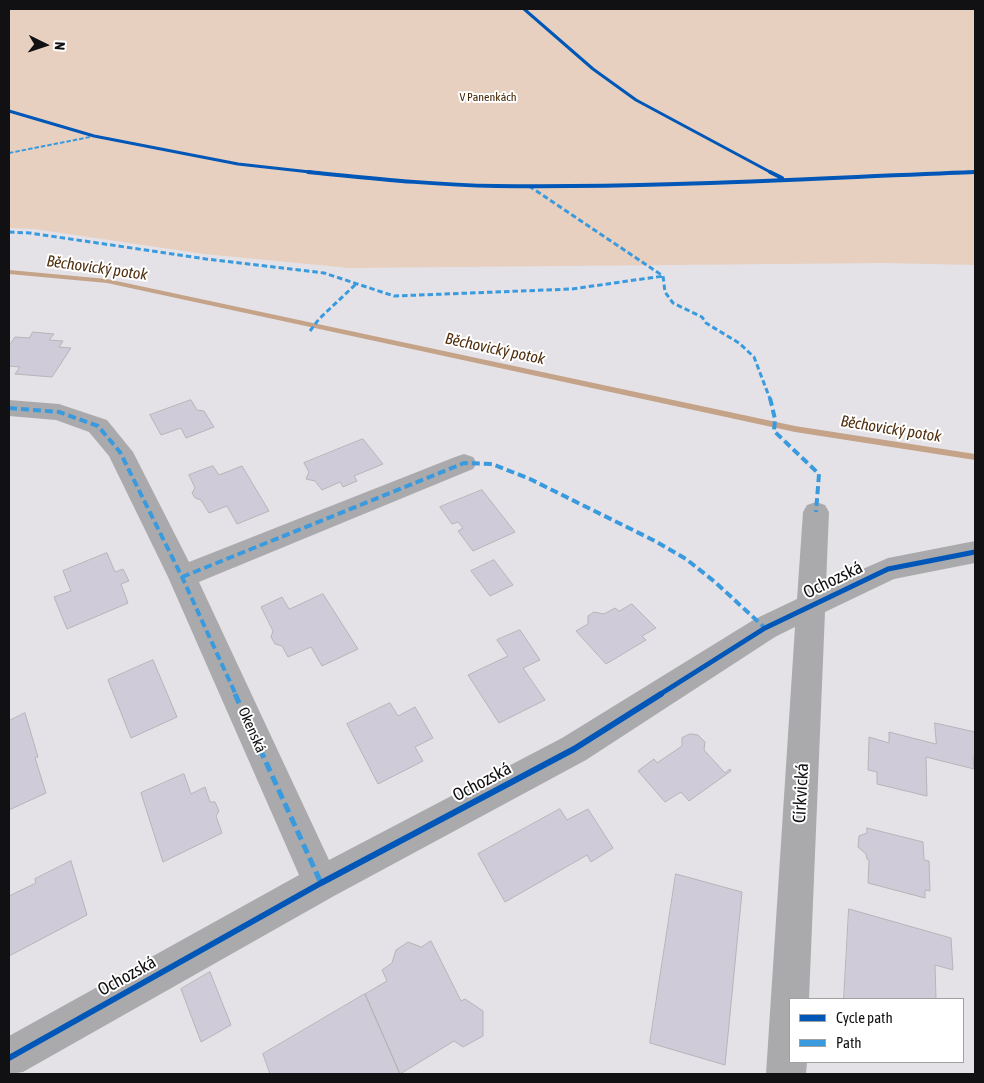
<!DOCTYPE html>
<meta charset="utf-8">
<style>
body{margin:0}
#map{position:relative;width:984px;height:1083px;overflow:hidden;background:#e4e2e7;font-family:"Asap Condensed",sans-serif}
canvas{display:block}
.frame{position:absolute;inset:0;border:10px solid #111113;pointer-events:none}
.legend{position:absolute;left:789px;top:998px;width:175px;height:65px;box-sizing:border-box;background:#fff;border:1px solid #a0a0a1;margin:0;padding:6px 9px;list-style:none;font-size:15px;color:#111113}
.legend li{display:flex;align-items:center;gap:10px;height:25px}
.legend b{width:25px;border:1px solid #a0a0a1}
.north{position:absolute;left:20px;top:20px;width:50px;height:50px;-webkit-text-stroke:4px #fff;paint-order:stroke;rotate:94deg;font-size:14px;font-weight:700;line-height:20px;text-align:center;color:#111113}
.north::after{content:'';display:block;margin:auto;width:18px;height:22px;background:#111113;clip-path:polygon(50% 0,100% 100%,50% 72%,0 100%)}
</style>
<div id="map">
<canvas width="984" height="1083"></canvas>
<div class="frame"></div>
<ul class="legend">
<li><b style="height:6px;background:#0057b8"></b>Cycle path</li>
<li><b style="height:6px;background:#3a9ade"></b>Path</li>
</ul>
<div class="north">N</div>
</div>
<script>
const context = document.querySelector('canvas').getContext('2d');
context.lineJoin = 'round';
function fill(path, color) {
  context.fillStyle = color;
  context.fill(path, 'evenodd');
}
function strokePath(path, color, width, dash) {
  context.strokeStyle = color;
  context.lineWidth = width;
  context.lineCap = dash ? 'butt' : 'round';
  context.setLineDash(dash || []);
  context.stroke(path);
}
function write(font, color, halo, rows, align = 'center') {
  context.font = font + ' "Asap Condensed",sans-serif';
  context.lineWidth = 4;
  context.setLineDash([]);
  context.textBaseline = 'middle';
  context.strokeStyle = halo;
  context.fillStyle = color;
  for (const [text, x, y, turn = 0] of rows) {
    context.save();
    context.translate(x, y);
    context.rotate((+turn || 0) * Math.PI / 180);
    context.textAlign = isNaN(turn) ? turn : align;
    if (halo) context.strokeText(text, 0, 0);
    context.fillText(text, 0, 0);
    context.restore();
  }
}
const green = new Path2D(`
 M9,9H975V265L885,263L349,268L204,254L34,229L9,228Z`);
const stream = new Path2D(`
 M9,270L107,279L795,426L975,454V460L795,432L107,283L9,274Z`);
const building = new Path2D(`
 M33,332L54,334L49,340L63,341L59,347L71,348L52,377L15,374L20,367L9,366V346L15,337L29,338Z
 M191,400L197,410L204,411L214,427L186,438L181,428L161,435L150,415Z
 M363,439L383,464L354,476L357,481L343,487L340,482L322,490L315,481L306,479L309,472L304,463Z
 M213,466L219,475L242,466L269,511L237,524L227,506L209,513L201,500L195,498L192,493L195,488L189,475Z
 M482,490L515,532L473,551L458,531L463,528L458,522L452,524L440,507Z
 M107,553L115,572L123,569L129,581L121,584L128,603L67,629L54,597L71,591L63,571Z
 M494,560L513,585L490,596L471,571Z
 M323,594L358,649L322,666L311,647L288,657L282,646L275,644L271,637L273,631L261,607L282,597L289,609Z
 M632,604L656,628L642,636L646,640L606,664L576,631L588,624V616L594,612L604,614L615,608L619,611Z
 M520,630L540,660L523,668L545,700L499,723L468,675L508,656L497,640Z
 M153,660L177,717L131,738L108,680Z
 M390,703L398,716L415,707L433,738L415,747L423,761L378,784L347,724Z
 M25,713L38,757L35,758L46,793L9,810V721Z
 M935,723L975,732V756H973L974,769L926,757L927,796L877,784V772L868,770L869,737L889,743V732L936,744Z
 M690,734L698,735L705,742L704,750L725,773L730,769L731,771L689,801L681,792L665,802L638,771L654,759L657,763L682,746V738Z
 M184,774L191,794L205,787L210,802H215L219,811L216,816L222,833L163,862L141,793Z
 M560,809L567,820L588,809L613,848L591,862L587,855L505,902L478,854Z
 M867,828L923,842L924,860L929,861L930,891L925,890V898L868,883L869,860L867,859L866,854L858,847L859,836L867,833Z
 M71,861L87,915L9,956V896L36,883L35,879Z
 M676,874L742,892L725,1065L650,1043Z
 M849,909L951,938L953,970L935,965L936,999H844Z
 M431,941L461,1001L465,999L483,1011V1036L463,1047L454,1041L400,1074L365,994L387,981L382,970L392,963L396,950L408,942L421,947Z
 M210,972L231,1025L201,1042L181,989Z
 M365,994L400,1074H270L263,1054Z`);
const street = new Path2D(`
 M9,400L59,404L107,420L133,452L189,562L455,457L464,454L473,457L477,463L473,469L199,582L329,860L562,738L755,619L797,599L803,512L807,505L816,502L825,505L829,512L826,585L888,558L975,541V563L894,579L825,612L809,999H790V1062H807L806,1074H766L795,627L775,637L586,760L334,896L23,1072L9,1074V1036L299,875L168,577L109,456L89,432L56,420L9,416Z`);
const quietFar3 = new Path2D(`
 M9,153L90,137`);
const quietFar2 = new Path2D(`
 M529,186L663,276L665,292L673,303L702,317L706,323L739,343L754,357L770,399
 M9,232L30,233L206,259L324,273L394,296L572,289L663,276
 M310,331L319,319L356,284`);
const quietFar1 = new Path2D(`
 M770,398L775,419L774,431L819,474L816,512
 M9,408L59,412L98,426L120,452L182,577L236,695
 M182,577L464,463L492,464L530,479L655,541L686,559L715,582L765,628`);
const quiet = new Path2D(`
 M235,694L321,883`);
const cyclewayFar3 = new Path2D(`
 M524,9L593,69L636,100L772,173
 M9,111L94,136L238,164L319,173
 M951,173L975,172`);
const cyclewayFar2 = new Path2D(`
 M308,172C370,178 433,185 496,186C656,188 816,178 975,172
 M770,172L782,178`);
const cyclewayFar1 = new Path2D(`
 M659,695L765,628L888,569L975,552`);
const cycleway = new Path2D(`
 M9,1058L321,883L574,749L661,694`);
const farParknames = [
 ["V Panenkách",488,97]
];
const streetNames = [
 ["Okenská",252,730,66]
];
const waterNames = [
 ["Běchovický potok",97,268,8],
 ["Běchovický potok",495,349,12],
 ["Běchovický potok",891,429,9]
];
const nearStreetnames = [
 ["Ochozská",833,580,-26],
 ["Ochozská",482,782,-28],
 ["Církvická",801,793,-87],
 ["Ochozská",127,976,-29]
];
fill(green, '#e7d0bf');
fill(stream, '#c4a388');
fill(building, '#d0cbd8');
strokePath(building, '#b5b4b8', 1);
fill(street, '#aaaaac');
strokePath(quietFar3, '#3a9ade', 2, [4.5, 2]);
strokePath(quietFar2, '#3a9ade', 3, [5.5, 3]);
strokePath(quietFar1, '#3a9ade', 4, [8, 4]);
strokePath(quiet, '#3a9ade', 5, [10, 5]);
strokePath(cyclewayFar3, '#0057b8', 3);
strokePath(cyclewayFar2, '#0057b8', 4);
strokePath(cyclewayFar1, '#0057b8', 5);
strokePath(cycleway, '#0057b8', 6);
write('12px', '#442402', '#fff', farParknames);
write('15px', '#111113', '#fff', streetNames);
write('italic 16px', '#51300f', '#fff', waterNames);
write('18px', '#111113', '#fff', nearStreetnames);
</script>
